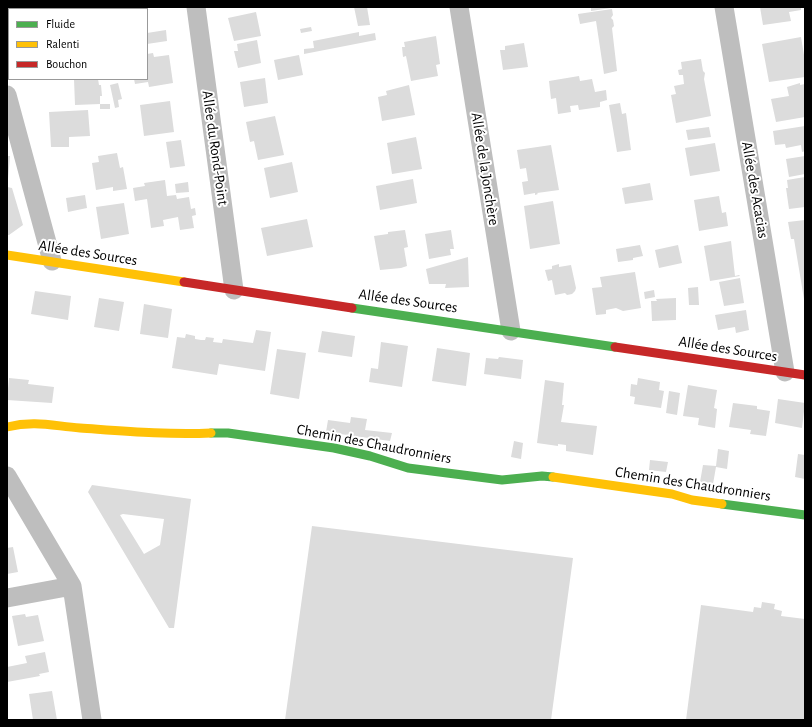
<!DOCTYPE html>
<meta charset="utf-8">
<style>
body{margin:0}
#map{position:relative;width:812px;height:727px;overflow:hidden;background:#fff;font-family:"Alegreya Sans",sans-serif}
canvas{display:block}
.frame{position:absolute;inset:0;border:8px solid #000;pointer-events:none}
.legend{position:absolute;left:8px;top:8px;width:140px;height:72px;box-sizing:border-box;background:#fff;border:1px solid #999;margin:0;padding:5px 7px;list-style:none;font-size:12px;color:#000}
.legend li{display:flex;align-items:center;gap:8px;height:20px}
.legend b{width:20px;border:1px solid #999}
</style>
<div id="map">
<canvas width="812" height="727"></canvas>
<div class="frame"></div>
<ul class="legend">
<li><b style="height:5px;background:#4caf50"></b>Fluide</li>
<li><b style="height:5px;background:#ffc107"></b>Ralenti</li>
<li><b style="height:5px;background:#c62828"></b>Bouchon</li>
</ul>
</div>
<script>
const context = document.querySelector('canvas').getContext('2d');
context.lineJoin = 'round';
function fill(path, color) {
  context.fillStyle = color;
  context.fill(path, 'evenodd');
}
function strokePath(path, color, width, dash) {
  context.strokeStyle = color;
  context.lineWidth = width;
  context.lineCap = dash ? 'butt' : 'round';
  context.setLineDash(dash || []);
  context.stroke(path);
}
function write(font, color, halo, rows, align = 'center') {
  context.font = font + ' "Alegreya Sans",sans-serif';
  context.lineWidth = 4;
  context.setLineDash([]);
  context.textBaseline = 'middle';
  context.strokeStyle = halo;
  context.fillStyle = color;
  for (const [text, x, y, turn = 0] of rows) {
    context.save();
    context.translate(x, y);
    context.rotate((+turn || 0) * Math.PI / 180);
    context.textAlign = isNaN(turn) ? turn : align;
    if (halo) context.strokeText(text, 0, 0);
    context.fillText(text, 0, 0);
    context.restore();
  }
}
const building = new Path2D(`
 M17,7H44V9H18Z
 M87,7H102V9H88Z
 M354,7H367L370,25L358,26Z
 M591,7H611V8L591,11Z
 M760,7H801V10L789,12L791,21L763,25Z
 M612,9L613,15L611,18L613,20L614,26L612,28L617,71L604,74L596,21L580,24L578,14Z
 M256,12L261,36L234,41L228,18Z
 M311,27L312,31L301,33L300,29Z
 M166,30L167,41L147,44V33Z
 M359,32V36L375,33L376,40L304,54V49L314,48L313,41Z
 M436,36L440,64L436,65L438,76L411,81L406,56L403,57L402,47H405L404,42Z
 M801,37L805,61V77L769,82L762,44Z
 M257,40L261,63L238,68L234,51H238L237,44Z
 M524,43L528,67L503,70L500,50H505V46Z
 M153,53L154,57L169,55L173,83L149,87L148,82L135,84L134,79H147V54Z
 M299,55L303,75L278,80L274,60Z
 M701,59L703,71L705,73L704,79L711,116L676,123L671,95L676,94L674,86L684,84L683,75H679L678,70L682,69L681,62Z
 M579,76L580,81L592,79L595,92L606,90L607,100L600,102V107L579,110L578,105L570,106L571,112L558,114L556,98L551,99L549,81Z
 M265,78L268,103L244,107L240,82Z
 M74,79H98L99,85H101L102,96H100V104L75,105Z
 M118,83L122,99L118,100L119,107L115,108L110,85Z
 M800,83V85L805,84V117L776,122L771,99L789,96L787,87Z
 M409,85L415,115L382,121L378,97L387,95L386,91Z
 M170,101L174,132L144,136L140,105Z
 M620,103L622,114L626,113L631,150L617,152L609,105Z
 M100,104H110V109H100Z
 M88,110L90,136L69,137V147H51L49,112Z
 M275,116L284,155L258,160L254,141L250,142L246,122Z
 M805,126V151L802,152L801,145L786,148L785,144L775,145L773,131Z
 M709,127L711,137L688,140L686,130Z
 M416,137L422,169L392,174L387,143Z
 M181,140L185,166L170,168L166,142Z
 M715,143L720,171L690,176L685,148Z
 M551,145L559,190L537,193L538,194L535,195V193L524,195L522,182L528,181L526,168L520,169L517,150Z
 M117,153L120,168L123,167L127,189L113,191V187L96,190L92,163L99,162L98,156Z
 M7,156H10L8,179H7Z
 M805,156V174L789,177L786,159Z
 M292,162L298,192L270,198L264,168Z
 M805,177V207L789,209L786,188H788L787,180Z
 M413,179L417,203L380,210L376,186Z
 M165,180L167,196L176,195L177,199L189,197L191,209L195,208L196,215L192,216L194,228L180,230L178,217L163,220L164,226L151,228L147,199L135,201L133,188L145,186L144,183Z
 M188,182L189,192L176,193L175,184Z
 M650,183L653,200L625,204L622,188Z
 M7,187L12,188L23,225L9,235H7Z
 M85,195L87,208L68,212L66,198Z
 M719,196L722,213L726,212L728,226L699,231L694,200Z
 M553,201L560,244L530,249L524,206Z
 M124,203L129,234L101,239L96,207Z
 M307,219L313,247L267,256L261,228Z
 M805,220V299H804L794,239H791L788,222Z
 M405,230L408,247L404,248L407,266L401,268L380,270L374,236L388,234V232Z
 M451,230L454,249H450L451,255L429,259L425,234Z
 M731,241L735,276L739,275L740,276L710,281L704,246Z
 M640,245L643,256L633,258V260L618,262L616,249Z
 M678,245L682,263L659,268L655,250Z
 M468,257L469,287L445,288L446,284H429L426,269Z
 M559,264V267L571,265L576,288L575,291L572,294L567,295L565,293L555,295L552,280L548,281L545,270L552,269V266Z
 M635,272L641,308L623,311L616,308L606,310V314L596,315L592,288L602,287L600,277Z
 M740,278L744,303L724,306L719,282Z
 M698,287L699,305H689L688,288Z
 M654,290L655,297L645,299L644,292Z
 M35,291L71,296L68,320L31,314Z
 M99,298L124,302L119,331L94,327Z
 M676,298V320L652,321L651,301H657L656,299Z
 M144,304L172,309L168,338L140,334Z
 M746,310L749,330L736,333L735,327L718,330L715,315Z
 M256,330L271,332L265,371L219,364L217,375L172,368L177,337L185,338L186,334L195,336V339L201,340H205L206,337L214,338L213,342L222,343L223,339L253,343Z
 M322,331L355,336L352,357L318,352Z
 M381,342L408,346L402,387L369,382L371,368L378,369Z
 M437,348L470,353L466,386L432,381Z
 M277,349L306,353L299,399L270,394Z
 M499,357L523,360L521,379L484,374L486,358L498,359Z
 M9,378L29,380L28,384L54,387L52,403L7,400Z
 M638,378L660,382L659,390L664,391L661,408L634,404L635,397L630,396L631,384L637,385Z
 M545,380L564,383L562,405H564L561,422L597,426L593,455L566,451V445L558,444V446L537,443Z
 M688,385L717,390L714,408L717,409L715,428L698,425L699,418L683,416Z
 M669,391L680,393L677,415L666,413Z
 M778,399L805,403L802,428L775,423Z
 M733,403L757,406V409L770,411L766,436L750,434L751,430L729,427Z
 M351,417L367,419L365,430L392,433L390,441L326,432L328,420L350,423Z
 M514,441L523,443L521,459L511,457Z
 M718,449L729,451L727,469L716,467L713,484L700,482L703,465L716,466Z
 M798,454L805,455V479L795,477Z
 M650,460L668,462L666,472L649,470Z
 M92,485L191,499L174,628H169L88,492ZM123,514L164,519L160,545L144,554L120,515Z
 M312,526L573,558L551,720H285Z
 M13,547L18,572L7,574V548Z
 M762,602L775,604L774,609L782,611L781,616L805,619V720H686L701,605L753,612L754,607L761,608Z
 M25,614L26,617L38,615L44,641L18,646L12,616Z
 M45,652L49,672L39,674L40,676L7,682V667L27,663L25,656Z
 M52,691L57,720H33L29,694Z`);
const street = new Path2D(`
 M196,7L234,290
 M459,7L511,331
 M724,7L785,372
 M7,95L52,261
 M7,476L72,586L92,720
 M7,598L72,586`);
const fast = new Path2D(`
 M352,308L615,347
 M211,433H228L334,448L370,456L408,468L502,480L542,476L553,477
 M722,504L805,515`);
const slow = new Path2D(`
 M7,255L184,282
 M7,427C35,420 53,426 80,428C123,431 167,435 211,433
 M553,477L672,494L692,500L722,504`);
const jam = new Path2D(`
 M184,282L352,308
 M615,347L805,375`);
const streetNames = [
 ["Allée du Rond-Point",215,148,82],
 ["Allée de la Jonchère",485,169,81],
 ["Allée des Acacias",755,190,80],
 ["Allée des Sources",88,253,9],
 ["Allée des Sources",408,301,8],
 ["Allée des Sources",728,349,9],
 ["Chemin des Chaudronniers",374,444,11],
 ["Chemin des Chaudronniers",693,484,9]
];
fill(building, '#dcdcdc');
strokePath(street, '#bebebe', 19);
strokePath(fast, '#4caf50', 9);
strokePath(slow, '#ffc107', 9);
strokePath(jam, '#c62828', 9);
write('15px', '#000', '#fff', streetNames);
</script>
